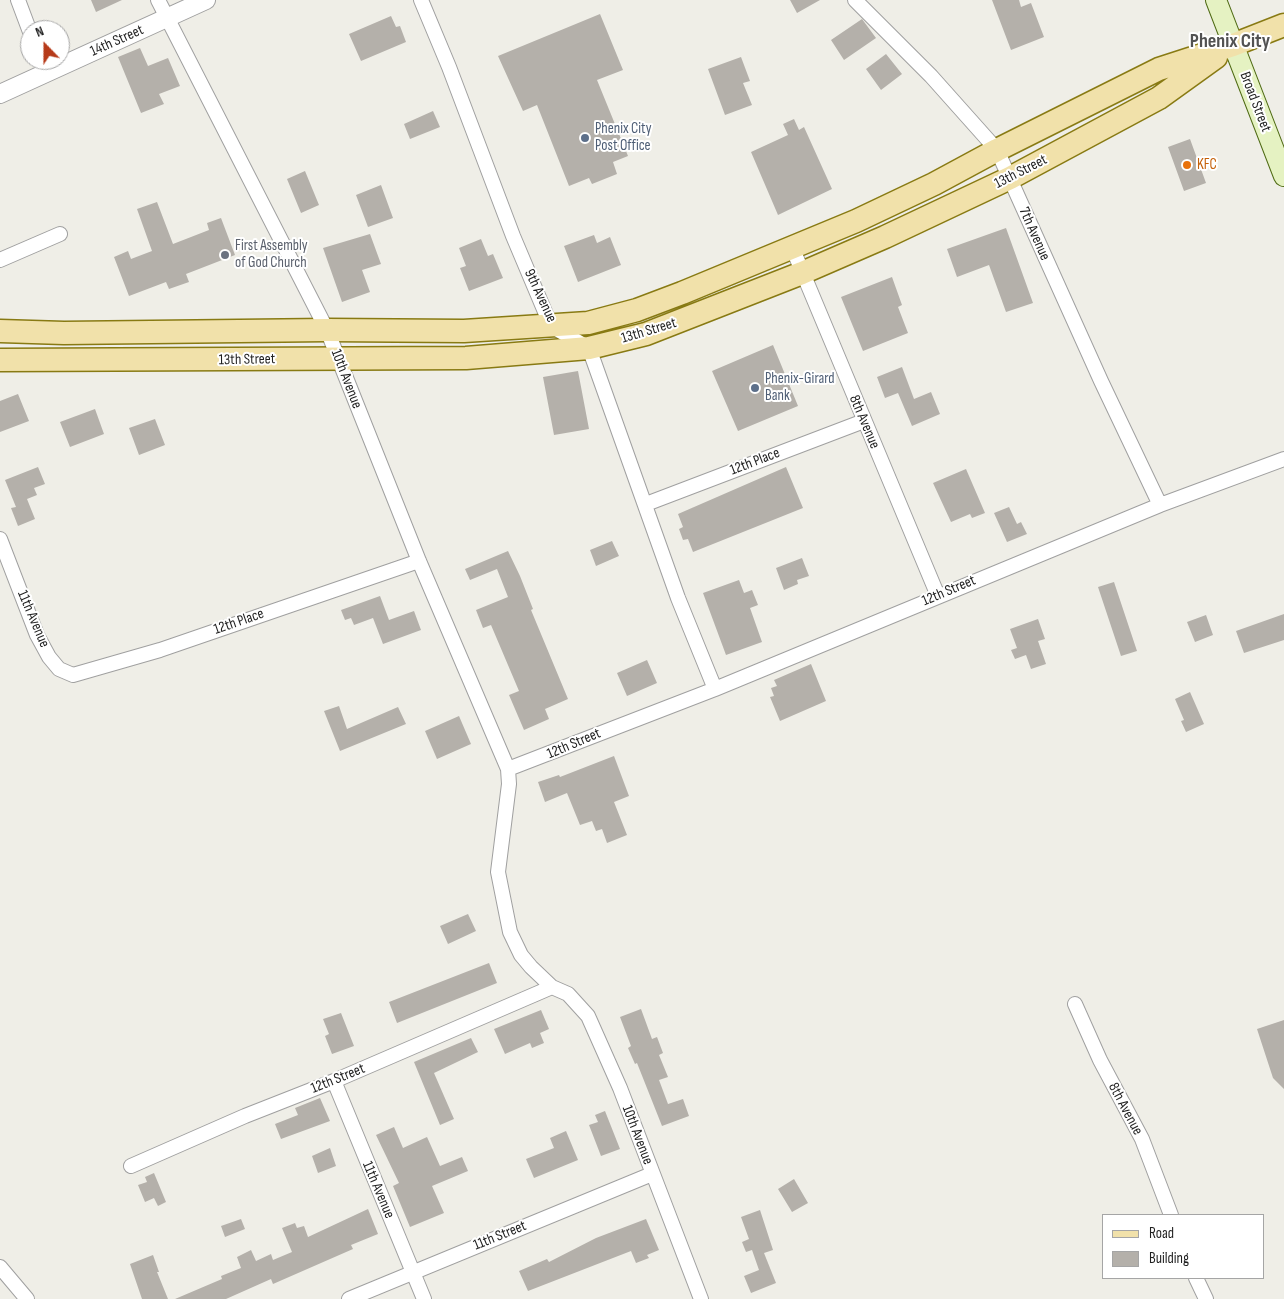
<!DOCTYPE html>
<style>
body{margin:0}
#map{position:relative;width:1284px;height:1299px;overflow:hidden;background:#efeee7;font-family:"Sofia Sans Condensed",sans-serif}
canvas{display:block}
.legend{position:absolute;left:1102px;top:1214px;width:162px;height:65px;box-sizing:border-box;background:#fff;border:1px solid #a5a5a5;margin:0;padding:6px 9px;list-style:none;font-size:15px;color:#1f1f1f}
.legend li{display:flex;align-items:center;gap:10px;height:25px}
.legend b{width:25px;border:1px solid #a5a5a5}
.north{position:absolute;left:20px;top:20px;width:50px;height:50px;box-sizing:border-box;background:#fff;border:1px solid #a5a5a5;border-radius:50%;rotate:338deg;font-size:14px;font-weight:700;line-height:20px;text-align:center;color:#1f1f1f}
.north::after{content:'';display:block;margin:auto;width:18px;height:22px;background:#b63a19;clip-path:polygon(50% 0,100% 100%,50% 72%,0 100%)}
</style>
<div id="map">
<canvas width="1284" height="1299"></canvas>
<ul class="legend">
<li><b style="height:6px;background:#f1e1aa"></b>Road</li>
<li><b style="height:14px;background:#b4b0aa"></b>Building</li>
</ul>
<div class="north">N</div>
</div>
<script>
const context = document.querySelector('canvas').getContext('2d');
context.lineJoin = 'round';
function fill(path, color) {
  context.fillStyle = color;
  context.fill(path, 'evenodd');
}
function strokePath(path, color, width, dash) {
  context.strokeStyle = color;
  context.lineWidth = width;
  context.lineCap = dash ? 'butt' : 'round';
  context.setLineDash(dash || []);
  context.stroke(path);
}
function write(font, color, halo, rows, align = 'center') {
  context.font = font + ' "Sofia Sans Condensed",sans-serif';
  context.lineWidth = 4;
  context.setLineDash([]);
  context.textBaseline = 'middle';
  context.strokeStyle = halo;
  context.fillStyle = color;
  for (const [text, x, y, turn = 0] of rows) {
    context.save();
    context.translate(x, y);
    context.rotate((+turn || 0) * Math.PI / 180);
    context.textAlign = isNaN(turn) ? turn : align;
    if (halo) context.strokeText(text, 0, 0);
    context.fillText(text, 0, 0);
    context.restore();
  }
}
const building = new Path2D(`
 M91,0H122L96,12Z
 M790,0H820L797,13Z
 M992,0H1019L1021,7L1031,3L1044,37L1011,50Z
 M600,14L623,70L597,80L628,156L613,162L617,174L592,184L589,178L569,186L537,105L523,111L498,56Z
 M391,16L396,27L400,26L406,42L361,61L349,34Z
 M862,19L876,38L844,60L831,40Z
 M140,48L148,66L168,58L180,86L159,94L164,104L141,113L118,57Z
 M886,54L902,74L881,90L866,69Z
 M741,57L750,81L743,83L752,105L725,115L708,69Z
 M433,111L440,127L410,139L404,124Z
 M794,119L799,130L804,127L832,189L778,215L751,152L788,135L783,124Z
 M1190,139L1206,183L1184,191L1168,147Z
 M305,171L319,205L301,213L287,179Z
 M381,185L393,218L368,227L356,195Z
 M157,202L173,244L209,230L207,223L221,218L235,255L186,274L189,282L169,289L166,282L129,296L114,257L128,251L131,259L152,251L137,209Z
 M1006,228L1033,303L1006,312L989,265L957,277L947,249Z
 M370,234L381,264L362,270L370,292L342,302L323,248Z
 M594,235L597,243L610,237L621,265L578,282L564,246Z
 M481,239L488,256L493,254L503,278L469,291L460,268L466,266L459,248Z
 M892,277L902,305L898,307L908,333L863,351L841,297Z
 M773,345L798,406L738,431L712,371Z
 M902,367L914,399L931,392L940,414L912,426L898,393L885,398L877,377Z
 M578,371L589,429L554,435L543,377Z
 M18,394L29,421L0,432V401Z
 M95,409L104,434L70,447L60,422Z
 M155,419L165,445L139,455L129,428Z
 M38,467L45,484L34,488L37,495L27,499L35,519L18,526L11,508L16,507L5,480Z
 M786,467L803,508L693,552L688,539L683,540L679,529L683,527L678,514Z
 M966,469L985,513L972,518L970,514L951,522L933,483Z
 M1009,507L1017,524L1021,522L1027,534L1007,542L994,513Z
 M612,541L619,556L596,566L590,550Z
 M508,551L520,576L533,609L531,610L568,699L545,709L549,719L524,730L509,695L519,691L491,625L483,628L476,610L508,597L497,569L470,580L465,569Z
 M802,558L809,576L797,580L798,584L784,590L776,568Z
 M739,580L744,593L752,590L758,605L750,608L762,642L726,655L703,593Z
 M1114,582L1137,651L1121,656L1098,587Z
 M380,596L389,620L414,611L421,630L383,644L373,618L354,625L351,618L345,620L341,610Z
 M1284,614V640L1244,653L1236,631Z
 M1206,615L1213,635L1195,642L1187,622Z
 M1038,619L1045,639L1038,641L1046,664L1031,669L1026,655L1015,659L1011,650L1017,648L1010,629Z
 M647,660L657,683L627,696L617,673Z
 M811,664L826,701L780,721L770,697L774,696L771,688L777,686L774,680Z
 M1190,692L1204,724L1186,732L1181,721L1184,720L1175,699Z
 M339,706L347,729L398,707L406,724L340,751L324,711Z
 M459,716L471,744L437,759L425,731Z
 M614,756L629,796L614,802L627,835L607,843L602,829L596,831L592,821L580,825L567,793L545,802L538,782L559,775L560,777Z
 M468,914L476,931L448,944L440,926Z
 M489,963L497,983L397,1023L389,1002Z
 M641,1009L652,1039L657,1037L663,1053L659,1055L668,1077L659,1080L668,1104L683,1099L689,1116L662,1126L637,1063L635,1064L628,1048L631,1046L620,1017Z
 M541,1010L549,1029L540,1033L544,1043L532,1048L530,1043L505,1054L494,1029Z
 M341,1013L354,1046L332,1054L325,1036L329,1034L323,1019Z
 M1284,1020V1089L1273,1078L1257,1029Z
 M471,1038L478,1052L434,1073L454,1119L440,1125L414,1062Z
 M320,1098L330,1121L281,1139L275,1124L298,1115L295,1108Z
 M605,1111L620,1149L601,1156L589,1125L598,1122L595,1115Z
 M394,1127L403,1148L427,1137L440,1166L462,1157L468,1171L432,1186L444,1213L410,1227L393,1186L399,1183L376,1135Z
 M566,1131L578,1160L534,1178L526,1159L554,1148L550,1138Z
 M330,1148L336,1166L318,1173L312,1156Z
 M154,1173L166,1202L158,1206L154,1198L145,1202L138,1185L147,1182L145,1177Z
 M794,1179L808,1203L792,1212L778,1189Z
 M368,1209L378,1234L351,1245L353,1249L273,1284L271,1279L226,1299H175L222,1279L221,1276L241,1268L237,1257L251,1250L256,1261L271,1254L273,1260L292,1252L282,1228L295,1223L297,1228L304,1226L308,1237Z
 M760,1210L773,1250L764,1253L776,1283L751,1293L744,1276L759,1270L752,1250L746,1252L742,1242L749,1239L741,1217Z
 M241,1219L245,1229L225,1237L221,1226Z
 M646,1219L659,1250L647,1255L649,1258L636,1263L631,1251L528,1291L519,1271L547,1259L549,1262L596,1238Z
 M153,1255L159,1272H157L168,1299H142L130,1264Z`);
const minor = new Path2D(`
 M18,0L30,32
 M158,0L327,330L419,561L508,769L509,784L498,872L510,932L521,955L531,967L552,987L568,994L588,1016L620,1088L701,1299
 M421,0L449,67L513,236L551,326L589,348L678,598L715,689
 M855,0L931,76L997,150L1101,381L1160,505
 M41,60L45,72
 M792,247L938,596
 M0,260L60,234
 M646,504L864,421
 M0,539L37,635L49,657L59,669L73,675L160,650L419,561
 M508,769L715,689L1160,505L1284,459
 M1075,1004L1100,1060L1142,1139L1171,1215
 M334,1081L424,1299
 M131,1166L245,1116L334,1081L552,987
 M0,1267L27,1299
 M1196,1278L1206,1299
 M349,1299L652,1174`);
const tertiary = new Path2D(`
 M0,94L206,0`);
const secondary = new Path2D(`
 M1216,0L1284,176`);
const primary = new Path2D(`
 M0,331L64,333L327,330L464,331L588,323L637,310L682,293L856,221L934,184L997,150L1159,69L1233,45L1284,25
 M0,360L466,358L589,348L646,334L802,273L885,237L1010,178L1159,98L1216,57`);
const markers = [
 [585,138,5,"#5c6f8a"],
 [1187,165,5,"#e8710a"],
 [225,255,5,"#6b7280"],
 [755,388,5,"#5c6f8a"]
];
const streetNames = [
 ["14th Street",117,41,-24],
 ["Broad Street",1255,102,69],
 ["13th Street",1021,172,-27],
 ["7th Avenue",1034,234,66],
 ["9th Avenue",540,296,65],
 ["13th Street",649,331,-17],
 ["13th Street",247,360,-1],
 ["10th Avenue",346,379,69],
 ["8th Avenue",864,422,67],
 ["12th Place",755,462,-21],
 ["12th Street",949,591,-23],
 ["11th Avenue",33,619,67],
 ["12th Place",239,622,-19],
 ["12th Street",574,744,-23],
 ["12th Street",338,1079,-22],
 ["8th Avenue",1125,1109,62],
 ["10th Avenue",637,1135,69],
 ["11th Avenue",378,1190,67],
 ["11th Street",500,1236,-22]
];
const serviceNames = [
 ["Phenix City",595,129],
 ["Post Office",595,146],
 ["Phenix-Girard",765,379],
 ["Bank",765,396]
];
const foodNames = [
 ["KFC",1197,165]
];
const worshipNames = [
 ["First Assembly",235,246],
 ["of God Church",235,263]
];
const districtNames = [
 ["Phenix City",1230,42]
];
fill(building, '#b4b0aa');
strokePath(minor, '#a0a0a0', 16);
strokePath(tertiary, '#a0a0a0', 20);
strokePath(secondary, '#4e6a13', 22);
strokePath(primary, '#887a13', 25);
strokePath(minor, '#fff', 14);
strokePath(tertiary, '#fff', 18);
strokePath(secondary, '#e5f2c2', 20);
strokePath(primary, '#f1e1aa', 22);
for (const [x, y, r, color] of markers) {
  const dot = new Path2D();
  dot.arc(x, y, r, 0, 2 * Math.PI);
  context.fillStyle = color;
  context.fill(dot);
  strokePath(dot, '#fff', 2);
}
write('15px', '#1f1f1f', '#fff', streetNames);
write('15px', '#4e5e75', '#fff', serviceNames, 'left');
write('15px', '#c56008', '#fff', foodNames, 'left');
write('15px', '#5b616d', '#fff', worshipNames, 'left');
write('bold 20px', '#525252', '#fff', districtNames);
</script>
